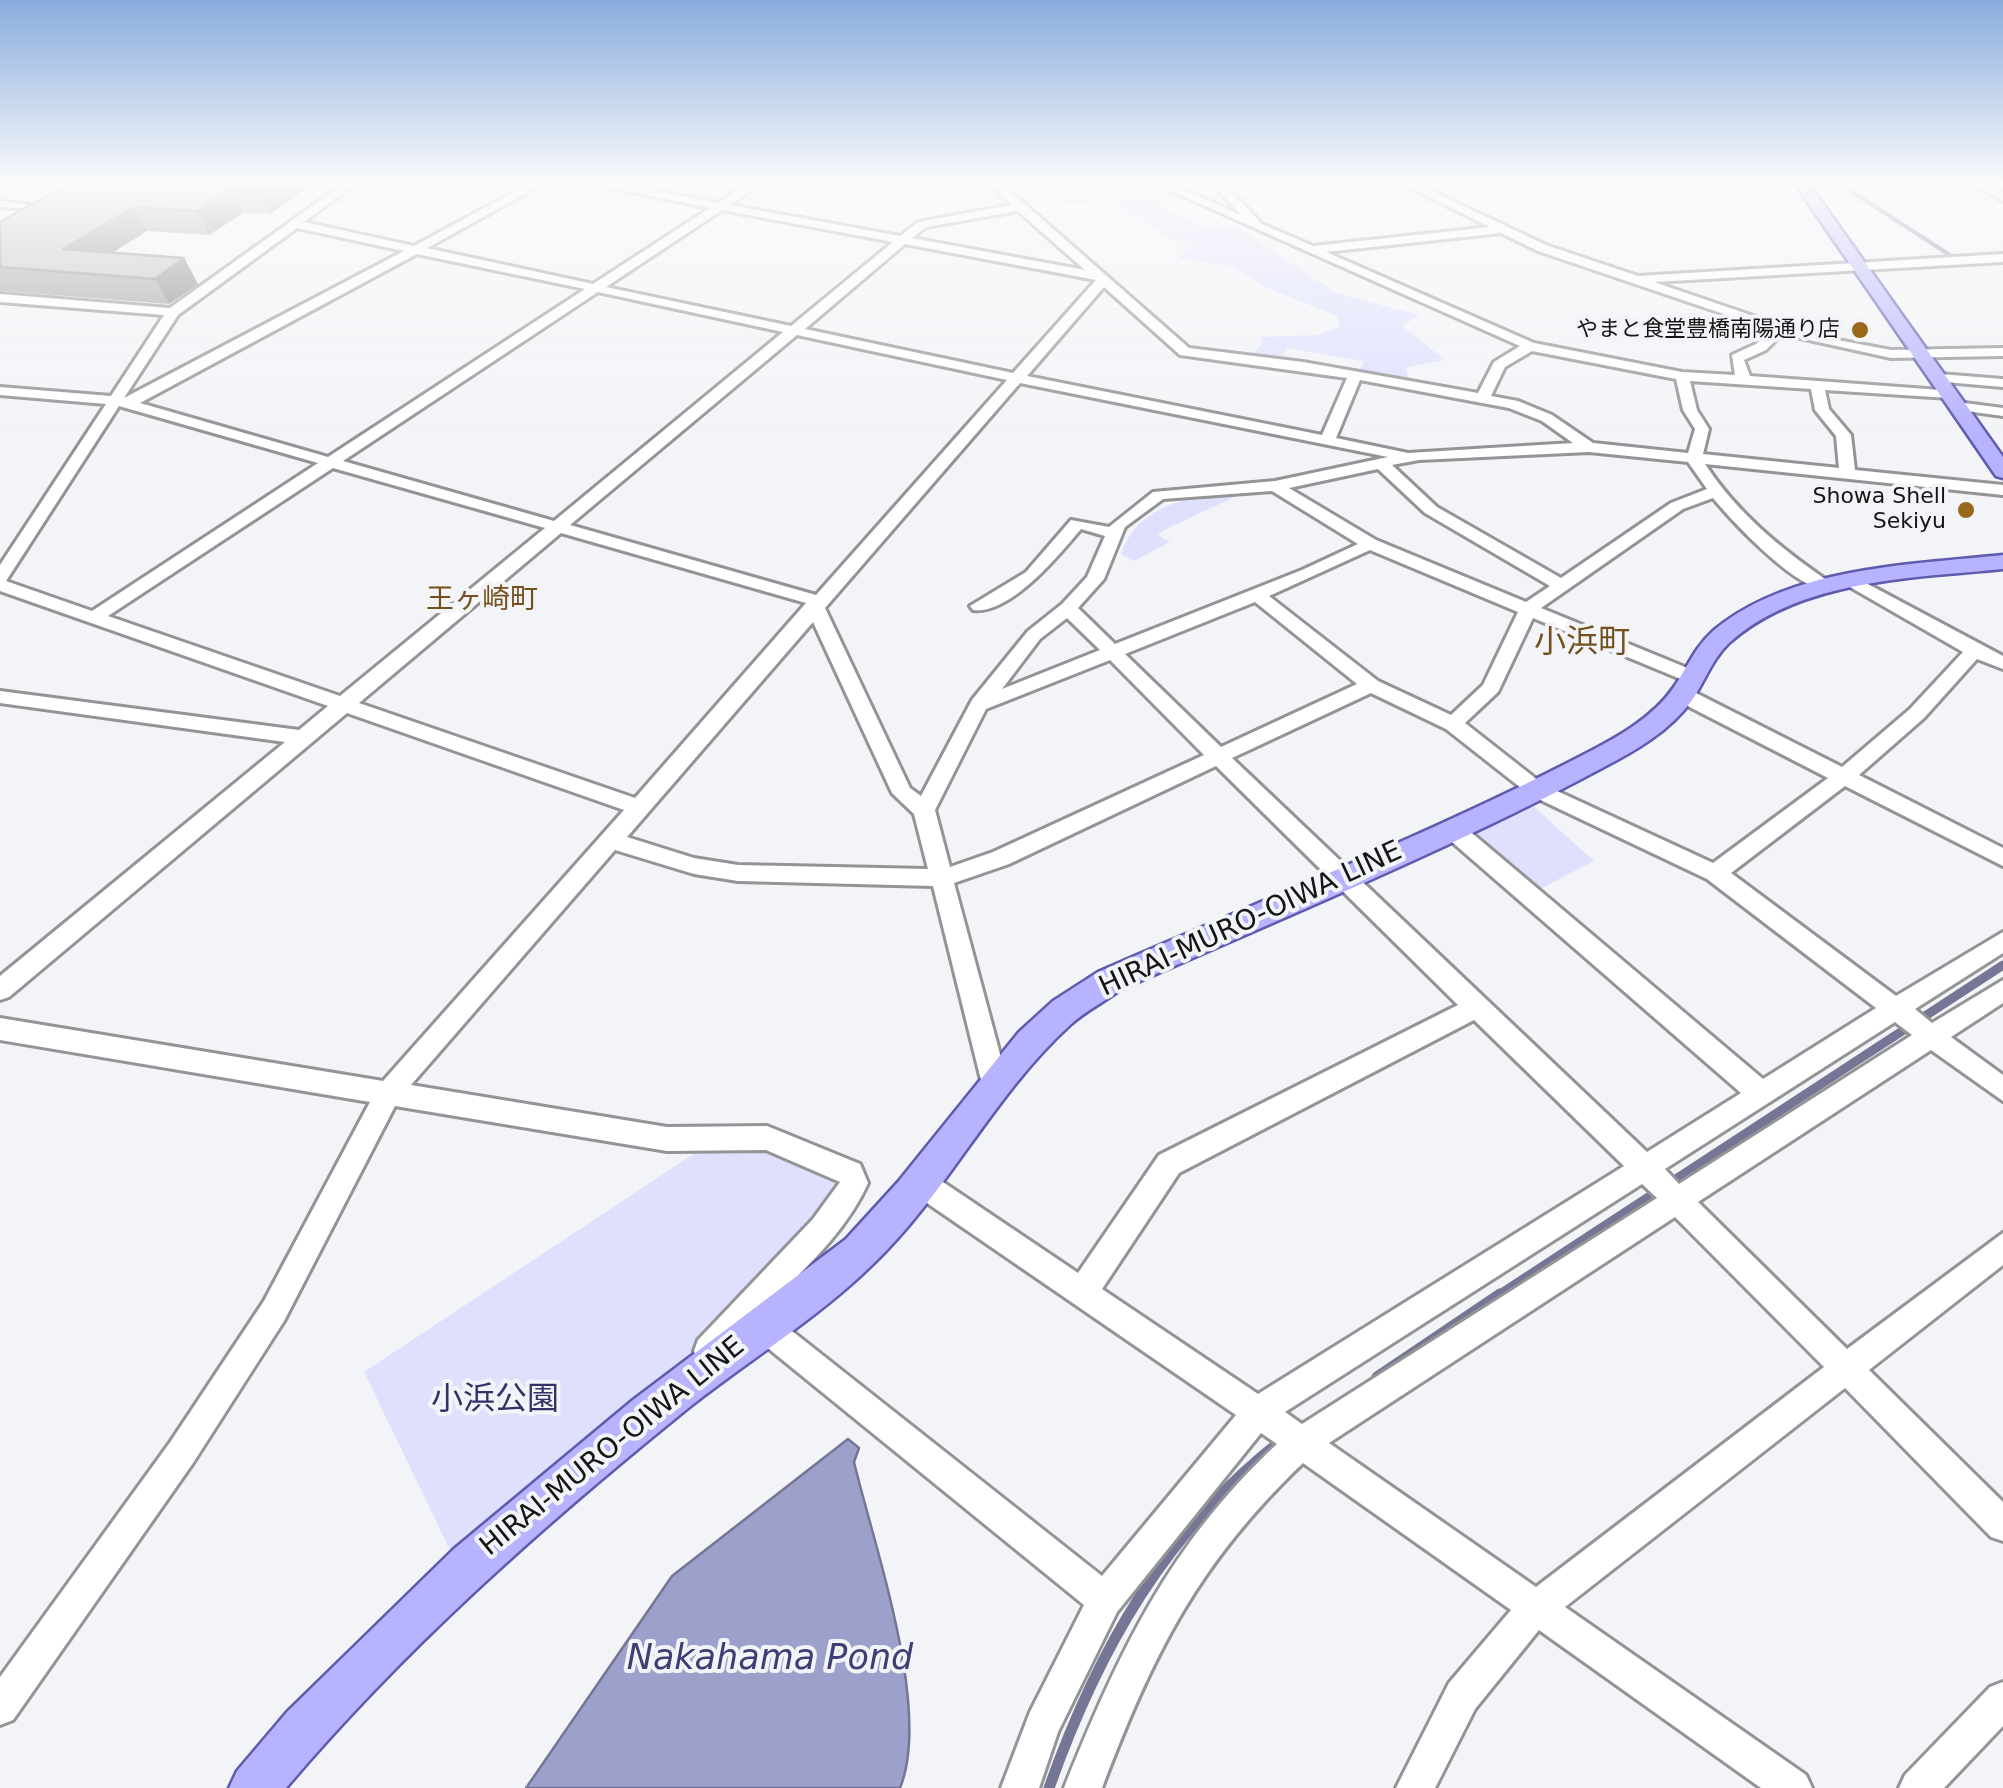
<!DOCTYPE html>
<meta charset="utf-8">
<style>
body{margin:0}
canvas{display:block;background:#f3f4f7}
</style>
<canvas width="2003" height="1788"></canvas>
<script>
const context = document.querySelector('canvas').getContext('2d');
context.lineJoin = 'round';
function fill(path, color) {
  context.fillStyle = color;
  context.fill(path, 'evenodd');
}
function strokePath(path, color, width, dash) {
  context.strokeStyle = color;
  context.lineWidth = width;
  context.lineCap = dash ? 'butt' : 'round';
  context.setLineDash(dash || []);
  context.stroke(path);
}
function write(font, color, halo, rows, align = 'center') {
  context.font = font + ' "DejaVu Sans","Noto Sans JP",sans-serif';
  context.lineWidth = 8;
  context.setLineDash([]);
  context.textBaseline = 'middle';
  context.strokeStyle = halo;
  context.fillStyle = color;
  for (const [text, x, y, turn = 0] of rows) {
    context.save();
    context.translate(x, y);
    context.rotate((+turn || 0) * Math.PI / 180);
    context.textAlign = isNaN(turn) ? turn : align;
    if (halo) context.strokeText(text, 0, 0);
    context.fillText(text, 0, 0);
    context.restore();
  }
}
const green = new Path2D(`
 M1051,184L1142,188L1157,204L1205,227L1233,225L1336,293L1419,315L1402,326L1445,360L1406,367L1409,383L1358,373L1364,361L1287,348L1279,360L1250,357L1262,344L1260,337L1317,335L1340,327L1337,316L1265,287L1231,266L1178,258L1194,243L1170,238L1119,206L1060,204L1058,190Z
 M1222,492H1245L1166,529L1158,535L1170,542L1134,561L1121,554C1136,509 1180,499 1222,492Z
 M1533,806L1594,861L1538,890L1475,834Z
 M767,1144L844,1178L845,1186L702,1351L454,1558L364,1372L707,1145Z`);
const water = new Path2D(`
 M848,1439L859,1448L854,1462C874,1546 932,1709 900,1788H526L672,1576Z`);
const streamFar2 = new Path2D(`
 M1401,184L1524,245L1692,303
 M1840,184L1956,259`);
const streamFar1 = new Path2D(`
 M1497,1296L2003,965`);
const stream = new Path2D(`
 M1377,1377L1500,1294
 M1049,1788C1098,1650 1165,1531 1282,1440`);
const minor = new Path2D(`
 M343,184H355L304,222L414,246L529,184H543L427,248L593,284L710,208L593,184H617L718,203L746,184H759L730,205L900,236L918,222L1012,205L990,184H1002L1189,348L1303,362L1478,393L1494,362L1520,346L1156,184H1171L1241,215L1213,184H1224L1262,224L1313,246L1490,227L1403,184H1417L1546,245L1638,276L2003,254V262L1654,282L1806,334L1891,350L2003,348V356L1891,358L1782,334L1766,350L1744,360L1750,376L1954,391L1956,394L1949,398L1825,390L1829,409L1851,435L1855,470L2003,485V495L1705,464C1737,513 1780,548 1828,581V589C1799,593 1732,521 1713,498L1683,509L1541,608L1697,672V680H1683L1533,618L1498,692L1465,723L1544,785L1713,863L1828,778L1676,700L1673,695L1676,690H1690L1842,767L1910,709L1963,652L1843,583L1840,579L1849,574L2003,656V669L1977,659L1924,718L1859,775L2003,848V866L1845,786L1731,873L1896,996L2003,932V953L1915,1009L1932,1023L2003,980V1003L1951,1037L2003,1075V1101L1931,1050L1698,1202L1847,1349L2003,1233V1265L1869,1370L2003,1502V1541L1991,1537L1845,1388L1565,1607L1806,1775L1812,1788H1761L1539,1630L1475,1709L1435,1788H1396L1449,1683L1511,1610L1303,1463C1198,1563 1153,1654 1102,1788H1064C1119,1652 1168,1546 1277,1444L1261,1433L1117,1612L1058,1732L1039,1788H1001L1030,1712L1084,1605L753,1336L749,1327L725,1355L721,1369L710,1373L699,1369L694,1351L698,1340L813,1219L840,1182L766,1150L667,1151L395,1106L284,1321L193,1463L13,1720L0,1725V1677L171,1441L264,1301L370,1102L0,1040V1018L383,1081L624,810L347,713L9,997L0,1000V976L285,742L0,703V691L299,730L328,706L0,591V565L106,404L0,395V387L111,396L164,315L0,302V294L170,308ZM722,210L893,242L791,326L606,287ZM1018,211L1085,270L912,238L926,227ZM297,228L404,251L124,398L178,315ZM1501,233L1538,251L1771,330L1756,344L1732,355L1735,375L1682,372L1534,343L1326,252ZM905,244L1096,280L1013,373L805,329ZM417,254L585,289L328,457L140,403ZM1104,287L1180,355L1347,378L1322,435L1027,376ZM598,292L783,332L554,521L343,461ZM797,335L1007,380L816,595L570,525ZM1532,351L1676,379L1683,410L1695,429L1688,453L1593,443L1552,415L1518,401L1491,396L1505,367ZM1360,380L1509,408L1542,421L1573,443L1408,453L1336,438ZM1690,381L1811,389L1815,410L1836,436L1839,468L1703,454L1709,429L1697,410ZM1020,383L1388,457L1275,481L1153,492L1109,527L1071,520L1026,572L970,606L973,610C1010,615 1059,555 1081,529L1105,536L1087,577L1062,604L1028,631L972,700L921,796L910,788L825,608ZM119,406L318,463L92,611L6,581ZM1589,452L1688,462L1707,489L1671,503L1561,578L1437,507L1392,465L1419,460ZM333,468L545,528L340,696L108,616ZM1378,469L1425,513L1550,586L1526,602L1376,540L1289,488ZM1272,491L1358,544L1302,570L1115,644L1078,608L1104,579L1125,527L1163,499ZM561,533L806,603L635,798L359,703ZM1370,550L1518,612L1483,685L1451,715L1378,681L1269,596ZM1255,602L1357,684L1221,747L1125,654ZM1067,618L1100,650L1002,689L1040,639ZM813,622L892,793L914,814L928,869L738,865L694,858L627,837ZM1110,660L1204,755L993,852L950,867L935,810L986,709ZM1371,693L1446,729L1530,795L1707,879L1876,1008L1763,1079L1460,823H1444L1441,829L1444,835L1741,1093L1647,1152L1232,758ZM1216,766L1458,1005L1159,1155L1078,1273L931,1174L921,1170L911,1174L907,1183L911,1192L1236,1415L1102,1576L773,1316L763,1311C801,1272 845,1234 868,1183L860,1164L767,1126L667,1127L411,1085L615,850L694,874L738,881L933,886L982,1084L986,1092L995,1095L1004,1092L1008,1084L954,883L1009,864ZM1474,1020L1624,1166L1258,1394L1102,1289L1179,1173ZM1895,1022L1912,1035L1679,1184L1665,1169ZM1642,1184L1657,1198L1302,1424L1285,1412ZM1675,1217L1824,1367L1536,1587L1329,1443Z
 M1973,184H1986L2003,193V201Z
 M0,201L36,206L30,209L0,207Z
 M1939,374L2003,379V387L1934,381L1932,378Z
 M1957,402L2003,408V416L1952,409V403Z
 M2003,1682V1726L1944,1788H1899L1905,1775L1990,1687Z`);
const major = new Path2D(`
 M1795,184H1809L2003,457V478L1996,476Z
 M2003,555V569C1914,578 1800,579 1729,643C1712,659 1705,681 1692,700C1670,731 1635,751 1602,768C1447,851 1281,918 1120,990C1104,1002 1085,1011 1070,1025C993,1095 948,1192 873,1264C816,1320 744,1363 682,1413C540,1528 404,1649 286,1788H229L237,1771L287,1712L454,1549L633,1400L846,1239L898,1182L1019,1032L1053,1001L1098,972C1259,901 1427,836 1583,755C1616,738 1653,718 1674,687C1687,668 1695,647 1713,631C1790,567 1908,565 2003,555Z`);
const wall = new Path2D(`
 M196,184H313L270,214L243,213L209,235L147,231L112,253L184,258L198,284L169,304L0,291V222Z`);
const shadedWall = new Path2D(`
 M269,184H313L270,214L259,190Z
 M231,189L243,213L209,235L197,211Z
 M134,207L147,231L80,273L63,249Z
 M184,258L198,284L169,304L155,279Z`);
const building = new Path2D(`
 M69,184H166L193,186L196,184H269L259,190L231,189L197,211L134,207L63,249L184,258L155,279L0,267V222Z`);
const markers = [
 [1860,330,10,"#99681b"],
 [1966,510,10,"#99681b"]
];
const farPoinames = [
 ["やまと食堂豊橋南陽通り店",1840,330],
 ["Showa Shell",1946,497],
 ["Sekiyu",1946,522]
];
const farQuarternames = [
 ["王ヶ崎町",482,601]
];
const streetNames = [
 ["HIRAI-MURO-OIWA LINE",1251,920,-25],
 ["HIRAI-MURO-OIWA LINE",613,1447,-39]
];
const quarterNames = [
 ["小浜町",1582,644]
];
const nearParknames = [
 ["小浜公園",495,1401]
];
const nearWaternames = [
 ["Nakahama Pond",770,1660]
];
fill(green, '#dee0fe');
fill(water, '#9ea0cc');
strokePath(water, '#757695', 2.5);
strokePath(streamFar2, '#757695', 4);
strokePath(streamFar1, '#757695', 9);
strokePath(stream, '#757695', 11);
strokePath(minor, '#949497', 6);
strokePath(major, '#5f5bad', 5);
fill(minor, '#fff');
fill(major, '#b7b3fe');
fill(wall, '#a0a0a3');
fill(shadedWall, '#828284');
fill(building, '#bababd');
strokePath(building, '#828284', 2.5);
const sky = context.createLinearGradient(0, 0, 0, 434);
sky.addColorStop(0, '#8aacdd');
sky.addColorStop(0.42, '#fafafb');
sky.addColorStop(1, '#fafafb00');
context.fillStyle = sky;
context.fillRect(0, 0, 2003, 434);
for (const [x, y, r, color] of markers) {
  const dot = new Path2D();
  dot.arc(x, y, r, 0, 2 * Math.PI);
  context.fillStyle = color;
  context.fill(dot);
  strokePath(dot, '#f3f4f7', 4);
}
write('22px', '#151516', '#f3f4f7', farPoinames, 'right');
write('28px', '#73501e', '#f3f4f7', farQuarternames);
write('28px', '#151516', '#f3f4f7', streetNames);
write('32px', '#73501e', '#f3f4f7', quarterNames);
write('32px', '#343168', '#f3f4f7', nearParknames);
write('italic 35px', '#3f3d75', '#f3f4f7', nearWaternames);
</script>
